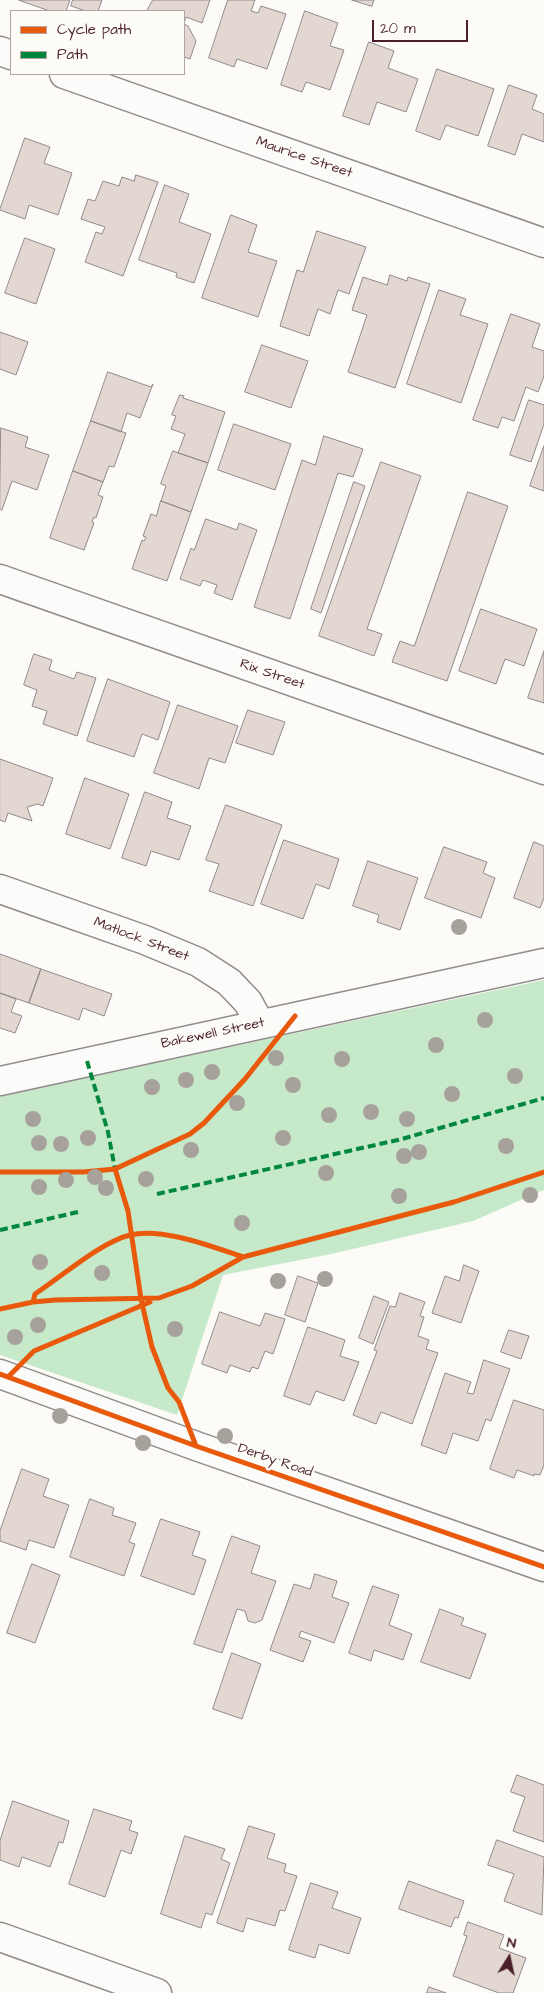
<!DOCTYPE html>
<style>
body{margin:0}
#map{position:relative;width:544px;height:1993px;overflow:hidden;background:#fcfbf8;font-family:"Architects Daughter",sans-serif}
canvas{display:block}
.legend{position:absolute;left:10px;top:10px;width:175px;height:65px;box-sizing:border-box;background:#fdfcf7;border:1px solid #b5a4a5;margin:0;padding:6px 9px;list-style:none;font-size:15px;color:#4a1f2b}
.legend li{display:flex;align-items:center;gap:10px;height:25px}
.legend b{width:25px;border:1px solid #b5a4a5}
.north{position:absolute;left:484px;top:1933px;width:50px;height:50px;-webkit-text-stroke:4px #fdfcf7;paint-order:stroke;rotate:10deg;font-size:14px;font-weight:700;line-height:20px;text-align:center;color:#4a1f2b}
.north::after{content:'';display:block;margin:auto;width:18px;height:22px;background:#4a1f2b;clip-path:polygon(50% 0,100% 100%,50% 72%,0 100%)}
.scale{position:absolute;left:372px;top:20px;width:96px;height:22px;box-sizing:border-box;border:2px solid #4a1f2b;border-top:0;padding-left:6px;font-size:15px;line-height:18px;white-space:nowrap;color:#4a1f2b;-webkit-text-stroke:4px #fdfcf7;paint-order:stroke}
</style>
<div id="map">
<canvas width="544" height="1993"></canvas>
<ul class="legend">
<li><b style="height:6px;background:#e8590c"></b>Cycle path</li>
<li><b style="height:6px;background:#00873e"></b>Path</li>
</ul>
<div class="north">N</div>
<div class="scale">20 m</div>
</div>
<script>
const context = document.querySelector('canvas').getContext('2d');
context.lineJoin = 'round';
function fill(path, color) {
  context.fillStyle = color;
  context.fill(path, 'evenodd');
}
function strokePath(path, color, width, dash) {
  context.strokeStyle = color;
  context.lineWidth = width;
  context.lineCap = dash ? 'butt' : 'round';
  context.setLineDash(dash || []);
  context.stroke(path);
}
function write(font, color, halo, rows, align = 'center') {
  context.font = font + ' "Architects Daughter",sans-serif';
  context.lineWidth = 5;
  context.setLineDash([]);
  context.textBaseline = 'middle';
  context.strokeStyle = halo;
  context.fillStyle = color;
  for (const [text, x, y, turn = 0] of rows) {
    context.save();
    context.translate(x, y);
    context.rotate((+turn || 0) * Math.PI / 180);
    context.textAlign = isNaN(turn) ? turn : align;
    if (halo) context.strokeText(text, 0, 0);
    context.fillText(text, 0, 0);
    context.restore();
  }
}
const green = new Path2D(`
 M544,980V1190L473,1221L331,1254L223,1275L177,1415L0,1355V1096Z`);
const building = new Path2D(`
 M19,0H70L66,11H50Z
 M73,0H102L98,11H86L71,6Z
 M153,0H210L202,23L186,17L184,23V11H147Z
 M228,0H255L251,11L258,13L261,6L286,14L267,69L237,59L234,67L209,58Z
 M352,0H374L372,6Z
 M305,11L338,23L330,46L344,50L330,90L306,82L302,92L281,85Z
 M184,24L188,26L196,41L190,59L184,57Z
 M369,42L394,51L388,68L418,79L406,112L377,102L369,125L343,116Z
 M437,69L494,89L478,136L446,125L440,140L416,131Z
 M509,85L537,95L532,109L544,114V142L522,134L515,155L488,146Z
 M25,138L50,147L44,163L72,173L58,215L29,205L25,219L0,210Z
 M136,175L158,182L123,276L85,262L96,232L102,234L105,227L81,219L88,199L95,201L103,181L119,186L122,177L134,181Z
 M165,185L189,194L179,222L211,234L194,283L176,277L177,273L139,260Z
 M231,215L257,225L248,252L277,261L258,317L202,298Z
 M317,231L366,247L349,294L338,290L330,314L318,309L309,336L280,326L297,270L303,272Z
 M25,238L55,249L36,304L5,293Z
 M390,275L407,281L408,277L430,284L395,388L348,372L367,315L352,310L363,277L387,285Z
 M439,290L466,299L460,315L488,324L461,403L407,384Z
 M511,314L540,324L532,347L544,351V376L538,392L526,387L514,421L502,417L498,428L473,420Z
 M0,332L28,342L16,375L0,369Z
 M262,345L308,361L291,408L245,392Z
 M108,372L151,387L153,384L140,418L127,413L121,432L91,421Z
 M180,395L184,396L183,398L225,412L208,463L178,453L185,434L171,429L176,416L172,415Z
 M529,400L544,405V424L531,462L510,455Z
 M91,421L126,433L114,467L109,466L103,482L73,471Z
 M234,424L291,444L275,490L218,470Z
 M1,428L28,437L25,447L49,455L37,490L12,481L2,510L0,509Z
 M324,436L363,449L353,477L338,473L290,619L254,607L302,460L315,465Z
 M544,446V491L530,486Z
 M173,451L208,463L191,512L161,501L166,486L161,484Z
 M381,462L421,476L367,629L382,634L374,656L319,636Z
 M73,471L103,482L98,495L103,497L96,518L94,517L92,522L94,523L84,550L50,538Z
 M354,482L365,486L321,613L311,609Z
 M468,492L508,506L447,681L392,662L400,641L414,646Z
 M161,501L191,512L167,581L132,569L142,540L144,541L146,537L143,536L151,514L156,516Z
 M206,519L237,530L239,523L257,530L232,600L214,593L217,585L203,580L200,586L180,579L191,548L194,550Z
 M481,609L537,629L524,666L505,659L496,684L459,671Z
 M544,651V703L528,698Z
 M34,654L52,660L49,670L74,679L77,672L96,678L77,736L43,724L47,711L32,706L37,690L24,685Z
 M108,679L170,702L158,740L142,734L134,757L87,741Z
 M178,705L238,726L225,763L209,758L199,789L154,773Z
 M248,710L285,722L273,755L236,743Z
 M0,759L53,778L43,806L38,804L27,807L32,821L8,813L5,822L0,820Z
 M85,778L129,794L110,849L66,834Z
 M145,792L172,802L167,818L191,826L179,860L151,851L146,866L122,858Z
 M226,805L282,825L253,906L209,891L219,864L206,860Z
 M284,840L339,859L329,889L316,884L303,919L261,904Z
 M534,842L544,846V898L540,908L514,898Z
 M444,847L487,862L483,873L495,878L481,918L425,898Z
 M368,861L418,878L400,930L377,922L379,915L353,906Z
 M0,954L41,969L29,1003L0,993Z
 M41,969L112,994L104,1016L83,1008L79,1020L29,1003Z
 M0,993L16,999L11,1012L22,1016L15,1033L0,1028Z
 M464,1265L479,1271L461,1323L432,1313L445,1276L459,1281Z
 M298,1276L318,1283L305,1322L285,1315Z
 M400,1293L425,1302L420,1316L424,1317L418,1336L429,1340L426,1349L438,1353L412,1424L381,1412L376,1424L353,1415L377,1351L374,1350L390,1306L395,1307Z
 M374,1296L389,1302L373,1344L359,1338Z
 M220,1312L260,1326L265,1313L285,1319L273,1354L265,1351L258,1369L252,1367L250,1372L230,1365L227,1373L202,1364Z
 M308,1327L345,1340L340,1356L359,1362L344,1401L316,1391L310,1405L284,1396Z
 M509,1330L529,1336L521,1359L501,1352Z
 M484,1360L510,1369L491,1421L486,1419L478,1441L453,1433L446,1454L421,1445L445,1373L471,1382L467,1393L473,1394Z
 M514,1400L544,1410V1465L540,1475L534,1474V1476L517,1470L514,1478L490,1469Z
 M22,1469L49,1479L43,1496L69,1505L54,1548L29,1540L26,1550L0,1541V1531Z
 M90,1499L114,1508L112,1515L136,1523L129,1542L135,1544L124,1576L70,1557Z
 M161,1519L200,1532L192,1555L206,1560L194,1595L141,1576Z
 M232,1536L260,1546L251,1573L276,1581L262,1620L255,1623L248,1621L245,1611L237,1609L222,1653L194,1644Z
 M32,1564L60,1575L35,1643L7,1633Z
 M315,1574L337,1581L332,1597L349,1603L334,1643L301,1631L299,1637L311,1641L303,1662L270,1650L294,1584L310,1589Z
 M373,1586L399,1595L389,1625L412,1634L403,1660L374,1650L371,1661L349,1653Z
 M440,1609L464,1618L461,1625L486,1634L470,1679L421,1662Z
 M232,1653L261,1664L242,1719L213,1709Z
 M517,1775L544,1785V1842L513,1831L525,1797L511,1792Z
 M13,1801L69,1821L63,1843L59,1842L50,1867L22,1857L19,1867L0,1860V1841Z
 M94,1809L132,1821L129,1830L138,1833L131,1854L121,1850L105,1897L69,1884Z
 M249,1826L275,1834L267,1858L286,1864L284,1872L297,1876L285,1911L280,1910L275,1926L247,1918L243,1932L217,1923Z
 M185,1836L225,1849L221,1859L230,1863L212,1915L206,1913L201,1928L161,1914Z
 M497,1840L544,1857L542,1915L504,1901L514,1874L488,1865Z
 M409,1881L464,1901L458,1918L455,1917L451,1927L399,1909Z
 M311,1883L338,1892L332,1908L361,1918L349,1954L319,1944L315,1958L289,1950Z
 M468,1922L504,1935L499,1948L526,1958L513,1993H499L453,1976L467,1936L464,1935Z
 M429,1987L446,1993H427Z`);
const street = new Path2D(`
 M0,51L11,55
 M64,74L544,243
 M0,579L544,770
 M0,889L145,940L198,962L229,982L248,1002L260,1024
 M0,1081L544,963
 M0,1374L196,1446L544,1567
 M0,1937L157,1993`);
const quiet = new Path2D(`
 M87,1061L108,1132L115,1169
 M157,1194L402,1139L544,1098
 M0,1230L78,1212`);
const cycleway = new Path2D(`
 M115,1169L128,1211L141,1299L152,1347L168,1388L179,1402L196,1446
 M0,1172H83L115,1169L190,1134L204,1123L245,1079L295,1016
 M33,1302L35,1294C61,1277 101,1242 130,1235C162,1227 213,1247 243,1257
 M0,1309L33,1302L55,1300L159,1298L192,1286L243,1257L454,1202L544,1172
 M0,1374L196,1446L544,1567
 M8,1377L34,1351L150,1302`);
const trees = [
 [459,927],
 [485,1020],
 [436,1045],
 [276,1058],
 [342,1059],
 [212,1072],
 [515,1076],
 [186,1080],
 [293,1085],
 [152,1087],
 [452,1094],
 [237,1103],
 [371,1112],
 [329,1115],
 [33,1119],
 [407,1119],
 [88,1138],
 [283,1138],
 [39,1143],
 [61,1144],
 [506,1146],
 [191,1150],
 [419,1152],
 [404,1156],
 [326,1173],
 [95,1177],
 [146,1179],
 [66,1180],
 [39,1187],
 [106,1188],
 [530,1195],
 [399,1196],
 [242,1223],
 [40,1262],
 [102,1273],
 [325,1279],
 [278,1281],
 [38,1325],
 [175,1329],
 [15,1337],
 [60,1416],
 [225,1436],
 [143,1443]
];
const streetNames = [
 ["Maurice Street",304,158,19],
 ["Rix Street",272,675,19],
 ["Matlock Street",141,940,21],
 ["Bakewell Street",213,1034,-12],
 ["Derby Road",275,1461,19]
];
fill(green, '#c6e9ca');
fill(building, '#e2d8d1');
strokePath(building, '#928a8b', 1);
strokePath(street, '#928a8b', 31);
strokePath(street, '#fbfbf9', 28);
strokePath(quiet, '#00873e', 4, [8, 4]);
strokePath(cycleway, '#e8590c', 5);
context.fillStyle = '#a7a19c';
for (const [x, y] of trees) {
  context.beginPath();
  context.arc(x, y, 8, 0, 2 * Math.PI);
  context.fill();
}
write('14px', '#4a1f2b', '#fdfcf7', streetNames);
</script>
